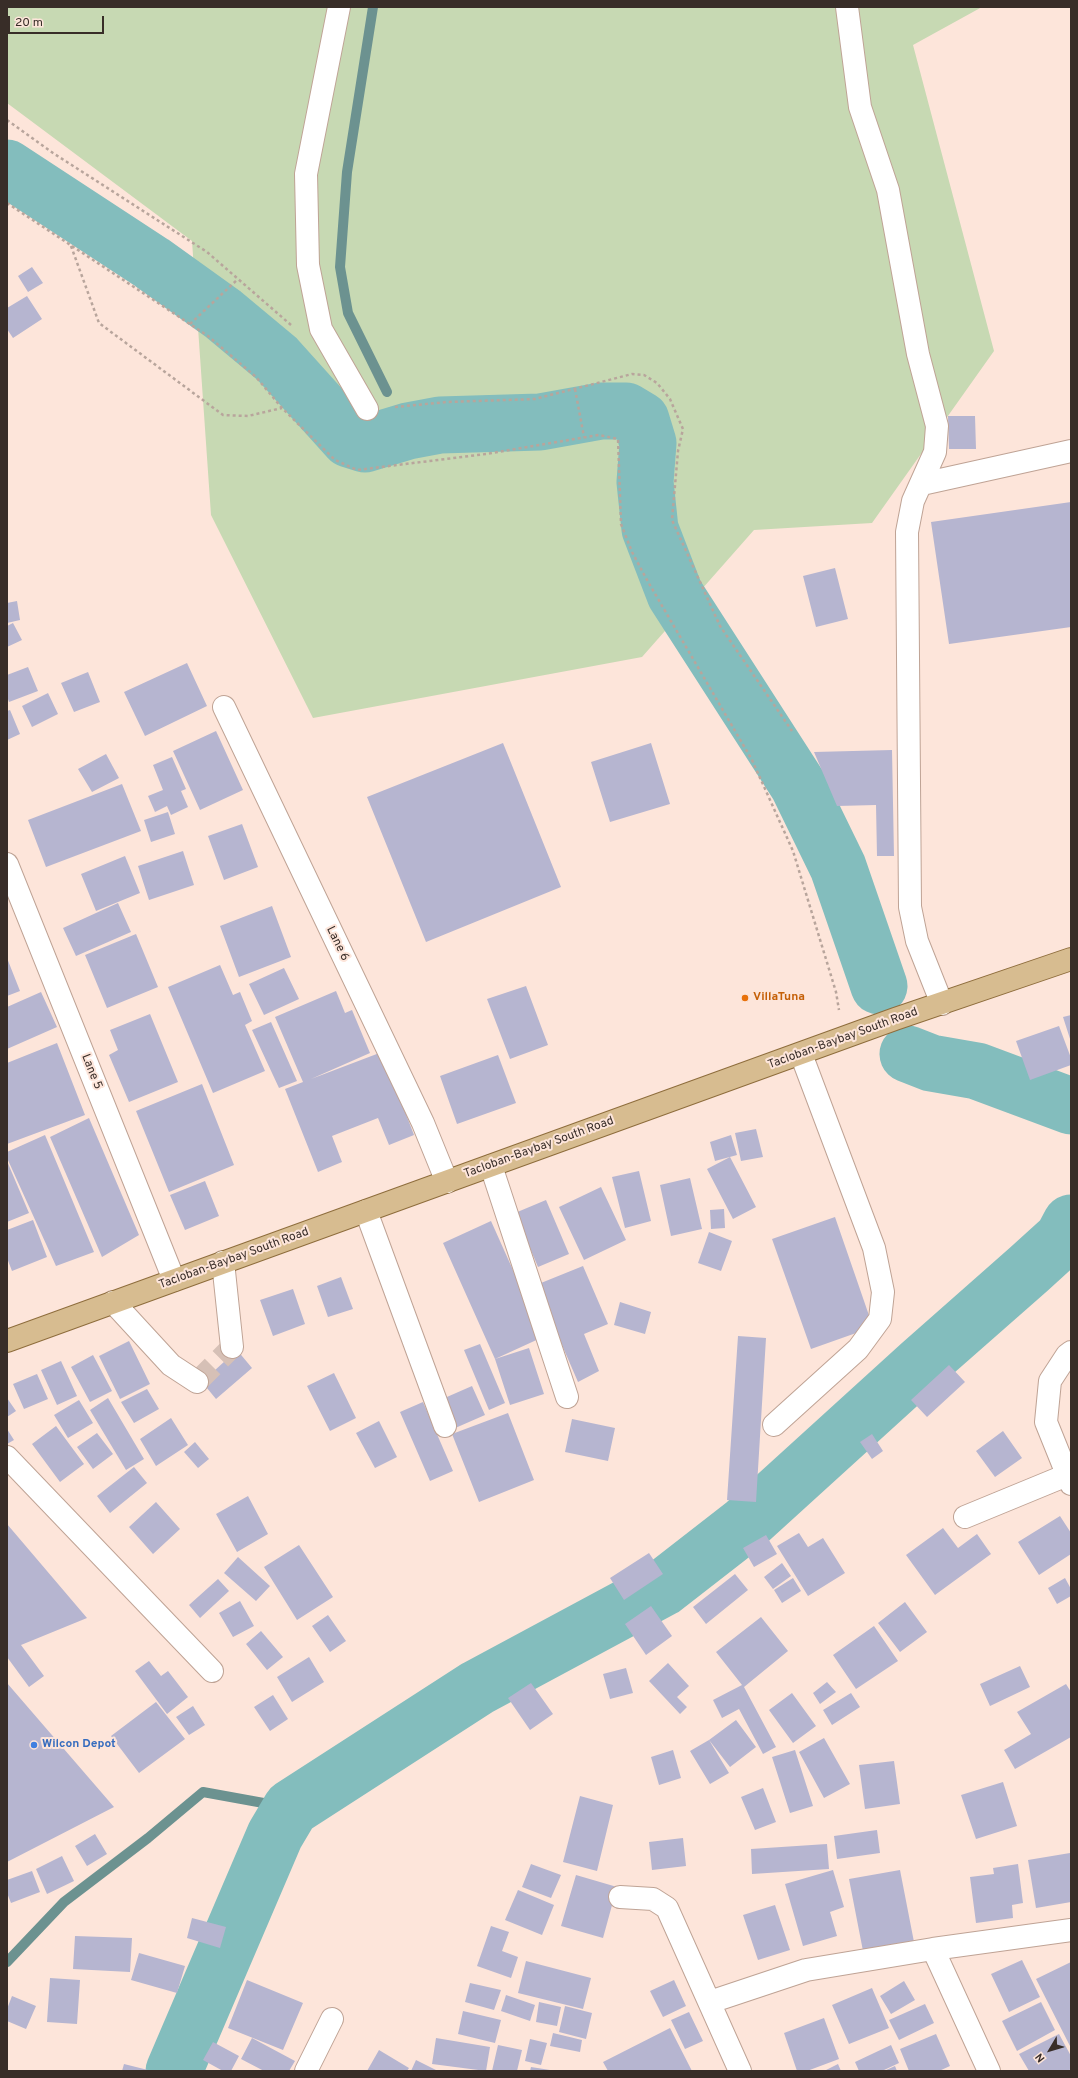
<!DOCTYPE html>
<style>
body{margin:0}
#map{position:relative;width:1078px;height:2078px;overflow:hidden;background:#fde5da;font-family:Overpass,sans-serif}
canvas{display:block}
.frame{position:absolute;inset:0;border:8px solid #382d28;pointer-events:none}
.north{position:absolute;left:1030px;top:2030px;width:40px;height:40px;-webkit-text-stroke:3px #fde5da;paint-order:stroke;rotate:232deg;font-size:11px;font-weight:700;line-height:16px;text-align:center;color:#382d28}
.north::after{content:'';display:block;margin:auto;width:14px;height:18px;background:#382d28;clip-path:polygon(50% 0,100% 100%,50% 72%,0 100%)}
.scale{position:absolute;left:8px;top:16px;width:96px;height:18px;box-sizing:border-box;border:2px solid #382d28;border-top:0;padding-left:5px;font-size:12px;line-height:14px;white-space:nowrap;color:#382d28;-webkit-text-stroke:3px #fde5da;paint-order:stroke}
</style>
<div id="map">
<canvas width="1078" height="2078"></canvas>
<div class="frame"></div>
<div class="north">N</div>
<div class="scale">20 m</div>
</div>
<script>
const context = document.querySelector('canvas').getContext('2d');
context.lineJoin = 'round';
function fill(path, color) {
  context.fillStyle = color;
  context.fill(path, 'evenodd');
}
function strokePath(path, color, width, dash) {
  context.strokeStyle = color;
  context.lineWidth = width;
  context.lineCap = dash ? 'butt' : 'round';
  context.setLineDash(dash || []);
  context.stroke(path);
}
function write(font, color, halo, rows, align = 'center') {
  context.font = font + ' Overpass,sans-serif';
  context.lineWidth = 4;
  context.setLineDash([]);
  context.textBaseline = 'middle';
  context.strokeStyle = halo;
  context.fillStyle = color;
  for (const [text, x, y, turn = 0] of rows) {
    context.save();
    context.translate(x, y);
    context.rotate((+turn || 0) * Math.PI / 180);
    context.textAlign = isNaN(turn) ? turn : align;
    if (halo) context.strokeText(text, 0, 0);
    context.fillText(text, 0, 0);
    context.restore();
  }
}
const green = new Path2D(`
 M7,7H982L913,45L994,351L872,523L754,530L642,657L313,718L211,515L192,241L7,103Z`);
const stream = new Path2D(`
 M373,7L347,172L340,267L348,313L387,392
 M7,1962L64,1902L148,1838L203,1792L291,1808`);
const river = new Path2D(`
 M7,168L152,263L223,314L277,359L349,439L365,444L408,431L440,425L540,422L601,411H626L641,420L648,443L645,482L650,529L675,594L798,785L838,867L879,986
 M908,1054L931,1063L977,1071L1071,1106
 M174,2071L275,1835L291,1808L477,1688L663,1588L744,1525L920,1365L1029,1269L1063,1238L1071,1223`);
const building = new Path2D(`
 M32,267L43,283L28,292L18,276Z
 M27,296L42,319L13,338L7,329V308Z
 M948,416H975L976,449H949Z
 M1071,502V627L949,644L931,522Z
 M835,568L848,619L816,627L803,576Z
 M17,601L20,620L7,623V603Z
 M13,623L22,640L7,647V626Z
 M187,663L207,706L145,736L124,692Z
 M28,667L38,691L9,702L7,696V675Z
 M88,672L100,702L74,712L61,683Z
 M48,693L58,714L32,727L22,706Z
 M10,710L20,734L7,740V711Z
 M216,731L243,790L200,810L173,751Z
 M503,743L561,887L426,942L367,797Z
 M651,743L670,804L610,822L591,762Z
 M892,750L894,856H877L876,805L837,806L814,752Z
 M106,754L119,778L92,792L78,769Z
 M172,757L186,789L181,791L188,807L171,815L167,806L155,812L148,796L163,790L153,765Z
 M122,784L141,831L46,867L28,820Z
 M168,812L175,834L151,842L144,820Z
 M242,824L258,867L224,880L208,836Z
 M183,851L194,885L149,900L138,866Z
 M125,856L140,893L96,911L81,874Z
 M118,903L131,932L76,956L63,928Z
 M272,906L291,957L239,977L220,926Z
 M136,934L158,987L107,1008L85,955Z
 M7,958L20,991L7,996Z
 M220,965L233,995L240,992L252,1021L245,1025L265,1071L213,1093L168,987Z
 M284,968L299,999L264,1015L249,984Z
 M526,986L548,1045L510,1059L487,999Z
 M336,991L345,1013L352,1010L370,1053L311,1079L382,1052L414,1135L389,1145L378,1118L332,1136L342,1162L318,1172L285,1089L303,1082L275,1017Z
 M41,992L57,1027L7,1049V1007Z
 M150,1014L178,1082L129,1102L109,1055L118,1050L110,1030Z
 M1071,1015V1042L1063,1017Z
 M271,1022L297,1081L279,1088L252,1030Z
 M1059,1026L1071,1058V1065L1030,1080L1016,1041Z
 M57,1043L85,1115L7,1144V1063Z
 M498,1055L516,1103L457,1124L440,1076Z
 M202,1084L234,1165L169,1192L136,1111Z
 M89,1118L139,1235L102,1257L50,1137Z
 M756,1129L763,1157L741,1161L735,1133Z
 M45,1135L94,1252L56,1266L7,1158V1152Z
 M731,1135L737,1155L715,1161L710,1142Z
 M730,1157L756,1207L733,1219L707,1169Z
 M7,1161L29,1213L7,1222Z
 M639,1171L651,1221L625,1228L612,1177Z
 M690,1178L702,1229L671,1236L660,1185Z
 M205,1181L219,1216L185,1230L170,1195Z
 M601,1187L626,1240L584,1260L559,1207Z
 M546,1200L569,1254L538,1267L515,1213Z
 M724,1209L725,1228L711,1229L710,1210Z
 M835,1217L873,1327L811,1349L772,1239Z
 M33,1220L47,1257L12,1271L7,1258V1230Z
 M491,1221L543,1337L495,1359L529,1348L544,1394L510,1405L495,1359L443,1243Z
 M709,1232L732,1241L721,1271L698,1263Z
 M583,1266L608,1324L584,1334L599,1371L578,1382L536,1285Z
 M341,1277L353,1309L328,1317L317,1286Z
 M293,1289L305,1324L273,1336L260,1300Z
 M620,1302L651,1312L645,1334L614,1325Z
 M738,1336L766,1338L756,1502L727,1500Z
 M129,1341L150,1384L120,1399L99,1356Z
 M480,1344L505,1403L489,1410L464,1350Z
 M237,1350L252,1368L216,1399L202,1382Z
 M93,1355L112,1391L90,1402L71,1367Z
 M61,1361L77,1396L57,1405L41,1370Z
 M949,1365L965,1382L927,1417L911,1400Z
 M334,1373L356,1418L330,1431L307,1386Z
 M37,1374L48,1399L24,1409L13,1384Z
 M472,1386L485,1415L453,1429L440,1400Z
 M147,1389L159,1409L134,1423L121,1402Z
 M7,1398L16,1411L7,1417Z
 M108,1398L144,1459L126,1470L90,1410Z
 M79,1400L93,1423L68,1438L54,1415Z
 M423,1402L453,1471L430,1481L400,1412Z
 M508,1413L534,1480L479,1502L452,1434Z
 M171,1418L188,1445L156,1466L140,1439Z
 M572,1419L615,1428L608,1461L565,1452Z
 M379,1421L397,1457L375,1468L356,1433Z
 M56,1426L84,1464L60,1482L32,1444Z
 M7,1429L14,1440L7,1444Z
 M1003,1431L1022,1458L995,1477L976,1451Z
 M97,1433L113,1454L93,1469L77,1447Z
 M872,1434L883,1451L872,1459L860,1442Z
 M195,1442L209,1459L198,1468L184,1452Z
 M134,1467L147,1483L110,1513L97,1496Z
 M248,1496L268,1534L237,1552L216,1514Z
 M156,1502L180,1529L153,1554L129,1527Z
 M1060,1516L1071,1533V1554L1039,1575L1018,1542Z
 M7,1524L87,1618L21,1645L44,1676L29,1687L7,1657Z
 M943,1528L958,1548L977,1534L991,1554L935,1595L906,1555Z
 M799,1533L808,1547L823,1538L845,1573L808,1596L777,1546Z
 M766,1535L777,1554L754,1567L743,1548Z
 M299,1545L333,1597L297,1620L264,1567Z
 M649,1553L663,1574L624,1600L610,1578Z
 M238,1557L270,1586L256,1601L224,1573Z
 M782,1563L791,1576L773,1589L764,1577Z
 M735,1574L748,1590L706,1624L693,1607Z
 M793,1578L801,1591L782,1603L774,1590Z
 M1065,1578L1071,1589V1596L1057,1604L1048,1588Z
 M218,1579L229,1591L200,1618L189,1605Z
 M240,1601L254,1626L233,1637L219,1613Z
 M905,1602L927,1632L900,1652L878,1623Z
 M651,1606L672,1636L646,1655L625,1624Z
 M328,1615L346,1641L330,1652L312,1626Z
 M761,1617L788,1651L744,1687L776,1747L763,1754L739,1709L722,1718L713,1700L742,1685L716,1652Z
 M874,1626L898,1661L856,1689L833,1655Z
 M261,1631L283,1657L267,1670L246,1644Z
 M309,1657L324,1682L292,1702L277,1677Z
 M149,1661L161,1676L168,1671L188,1697L167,1714L135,1671Z
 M668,1663L689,1686L677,1697L687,1707L680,1714L649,1681Z
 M1020,1666L1030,1687L990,1706L980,1684Z
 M626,1668L633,1693L610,1699L603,1674Z
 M827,1682L836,1692L820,1704L813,1693Z
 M7,1683L114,1807L7,1862Z
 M531,1683L553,1714L530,1730L508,1698Z
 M1066,1684L1071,1692V1737L1015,1769L1004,1750L1031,1734L1017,1712Z
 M792,1693L816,1726L793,1743L769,1710Z
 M851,1693L860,1707L832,1725L823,1710Z
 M273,1695L288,1719L270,1731L254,1707Z
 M156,1702L185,1739L139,1773L111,1736Z
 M193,1706L205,1725L189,1735L176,1717Z
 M736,1720L756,1747L730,1767L709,1740Z
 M824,1738L850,1784L824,1798L799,1752Z
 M709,1740L729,1773L710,1784L690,1751Z
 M673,1750L681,1778L659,1785L651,1757Z
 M795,1750L813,1806L790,1813L772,1757Z
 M894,1761L900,1804L865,1809L859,1765Z
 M1003,1782L1017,1826L976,1839L961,1795Z
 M763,1788L776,1822L755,1830L741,1797Z
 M580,1796L613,1805L597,1871L563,1862Z
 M877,1830L880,1853L837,1859L834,1836Z
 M95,1834L107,1854L87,1866L75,1846Z
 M683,1838L686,1866L652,1870L649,1842Z
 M827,1844L829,1869L752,1874L751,1849Z
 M1070,1853L1071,1902L1036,1908L1028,1860Z
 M62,1856L74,1881L47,1894L36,1869Z
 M531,1864L561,1875L551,1898L522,1887Z
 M1018,1864L1023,1903L1012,1905L1013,1918L976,1923L970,1877L994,1874L993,1868Z
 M833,1870L844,1907L830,1912L837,1936L803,1946L785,1884Z
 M900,1870L914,1942L863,1951L849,1879Z
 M32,1871L40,1892L11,1903L7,1893V1880Z
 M576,1875L617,1887L603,1938L561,1926Z
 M518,1890L554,1905L542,1935L505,1920Z
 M775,1905L790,1950L758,1960L743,1915Z
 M192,1918L226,1927L220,1948L187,1938Z
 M491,1926L509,1932L502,1951L518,1957L511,1978L477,1966Z
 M75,1936L132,1938L130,1972L73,1969Z
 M139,1953L185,1966L177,1993L131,1980Z
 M1022,1960L1040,1997L1009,2012L991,1974Z
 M526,1961L591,1978L583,2009L518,1993Z
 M1071,1962V2048L1036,1979Z
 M50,1978L80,1980L77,2024L47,2022Z
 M247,1980L303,2003L283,2050L228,2028Z
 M674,1980L686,2006L663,2017L650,1991Z
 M904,1981L915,2000L891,2014L880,1996Z
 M470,1983L501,1990L494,2010L465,2002Z
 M872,1988L889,2028L849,2044L832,2005Z
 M506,1995L535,2005L530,2021L501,2011Z
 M12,1996L36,2006L26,2029L7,2021V2009Z
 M539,2002L561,2007L557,2026L536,2022Z
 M1041,2002L1055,2030L1017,2051L1002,2021Z
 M925,2004L934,2023L899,2040L889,2020Z
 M565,2006L592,2013L586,2039L559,2032Z
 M463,2011L501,2020L495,2043L458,2034Z
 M689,2012L703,2041L685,2049L671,2020Z
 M824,2018L839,2059L807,2071H797L784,2033Z
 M670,2028L692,2071H608L603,2062Z
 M553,2033L582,2040L580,2052L550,2046Z
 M936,2034L950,2066L939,2071H909L900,2049Z
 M1059,2034L1071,2056V2069L1068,2071H1029L1019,2054Z
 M252,2038L295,2061L289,2071H264L241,2059Z
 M436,2038L490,2047L486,2071L432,2064Z
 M530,2039L547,2043L541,2065L525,2061Z
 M213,2042L239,2056L231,2071H223L203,2060Z
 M498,2045L522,2050L517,2071H492Z
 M891,2045L899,2063L882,2071H859L855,2062Z
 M379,2050L409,2068L407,2071H367Z
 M416,2060L438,2071H411Z
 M124,2064L148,2070V2071H122Z
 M838,2064L841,2071H824Z
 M895,2066L897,2071H884Z
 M531,2067L550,2070V2071H530Z`);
const minorTunnel = new Path2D(`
 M197,1382L232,1347`);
const path = new Path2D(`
 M7,120L53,153L207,252L291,325
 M7,203L208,336L256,377L282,408L335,460L357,470L486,454L599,435L618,439L621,524L632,552L647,580L752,760L793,851L836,992L839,1010
 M71,246L99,323L223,415L248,416L282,408
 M190,324L238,279
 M575,389L584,437
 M395,407L447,402L535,399L632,374L644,375L657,383L670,399L683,429L678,451L672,520L720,626L792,731`);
const minor = new Path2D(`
 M339,7L306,174L308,265L321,329L367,409
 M847,7L860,107L888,190L918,354L937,426L935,452L913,501L907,532L910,907L917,941L942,1004
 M922,484L1071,451
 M224,707L423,1123L447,1182
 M7,864L174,1280
 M491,1166L567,1397
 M366,1211L445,1426
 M223,1262L232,1347
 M113,1302L171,1365L197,1382
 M1071,1352L1067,1355L1050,1381L1046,1422L1071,1484
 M774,1425L858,1349L880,1319L883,1292L874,1248L801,1054
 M7,1457L212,1671
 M965,1517L1067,1475
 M620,1897L653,1899L667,1908L740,2071
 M933,1949L989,2071
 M710,2002L806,1970L933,1949L1071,1930
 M306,2071L332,2019`);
const major = new Path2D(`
 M7,1341L895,1019L1071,959`);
const markers = [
 [745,998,4,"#e8710a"],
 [34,1745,4,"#3f7fe0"]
];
const streetNames = [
 ["Lane 6",337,944,64],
 ["Tacloban-Baybay South Road",843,1039,-20],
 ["Lane 5",91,1072,68],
 ["Tacloban-Baybay South Road",539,1148,-20],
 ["Tacloban-Baybay South Road",234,1259,-20]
];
const foodNames = [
 ["VillaTuna",753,998]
];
const shopNames = [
 ["Wilcon Depot",42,1745]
];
fill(green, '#c7d9b3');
strokePath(stream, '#6c9290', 10);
strokePath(river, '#83bdbd', 57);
fill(building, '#b6b5d0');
strokePath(minorTunnel, '#d6c0b6', 22, [22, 11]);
strokePath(minor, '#bfa395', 24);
strokePath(major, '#8e6d3c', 24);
strokePath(path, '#b8a59c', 2.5, [3, 3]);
strokePath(minor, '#fff', 22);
strokePath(major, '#d7bc90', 22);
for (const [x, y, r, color] of markers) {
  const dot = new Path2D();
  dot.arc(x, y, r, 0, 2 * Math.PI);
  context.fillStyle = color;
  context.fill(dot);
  strokePath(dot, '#fde5da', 1.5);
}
write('12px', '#382d28', '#fde5da', streetNames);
write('bold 12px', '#c56008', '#fde5da', foodNames, 'left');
write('bold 12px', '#366cbe', '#fde5da', shopNames, 'left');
</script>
